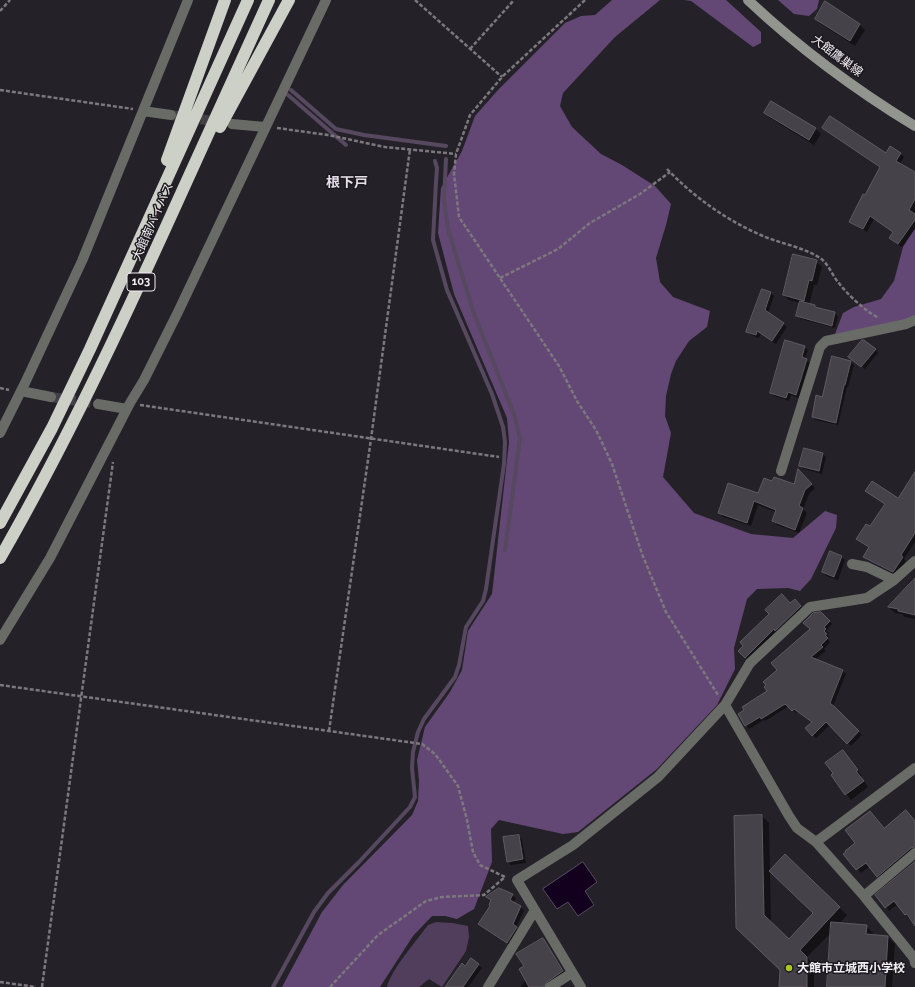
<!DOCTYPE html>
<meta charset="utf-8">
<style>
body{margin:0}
canvas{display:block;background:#252128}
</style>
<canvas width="915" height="987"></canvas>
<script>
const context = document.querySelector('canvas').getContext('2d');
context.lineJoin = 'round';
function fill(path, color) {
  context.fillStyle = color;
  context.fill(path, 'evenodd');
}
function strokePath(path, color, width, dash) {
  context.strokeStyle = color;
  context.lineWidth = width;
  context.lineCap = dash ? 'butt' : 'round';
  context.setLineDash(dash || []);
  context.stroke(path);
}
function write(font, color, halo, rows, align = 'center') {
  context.font = font + ' Raleway,"Noto Sans JP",sans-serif';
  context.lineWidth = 3;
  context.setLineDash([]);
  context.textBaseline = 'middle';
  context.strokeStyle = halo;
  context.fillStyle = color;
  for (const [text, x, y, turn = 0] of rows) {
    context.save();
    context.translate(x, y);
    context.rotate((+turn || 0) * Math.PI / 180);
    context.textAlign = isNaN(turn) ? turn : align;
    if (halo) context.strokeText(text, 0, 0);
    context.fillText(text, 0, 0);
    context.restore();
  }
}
const green = new Path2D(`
 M436,922L452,923L468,926L469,937L466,951L442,987L429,979L419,987H387C391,970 417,940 428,925Z`);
const forest = new Path2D(`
 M612,0H660L615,37L563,93L560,106L572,127L601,154L622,165L655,186L671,204L666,225L656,258L660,282L673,297L710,311L707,327L689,341L676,361L671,374L666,396L665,416L671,433L663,477L694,513L751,534L793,538L825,511L837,515L836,528L811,579L800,591L788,588L757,589L747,599L734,648L735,669L717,705L657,769L578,832L563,834L499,820L491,829L492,862L474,909L457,919L445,916H432L413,936L380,987H282L322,912L343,885L412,815L418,801L419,781L417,760L425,727L450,692L462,670L468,631L492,594L509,442L507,418L454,294L438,233L441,188L462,151L475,116L498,90L565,23L581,16L595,15Z
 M684,0H726L761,32V43L753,47L691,1Z
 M778,0H819L817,9L809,16L794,14Z
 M915,228V316L903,322L835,334L843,313L854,307L881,299L894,281L903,247Z`);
const water = new Path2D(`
 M583,862L597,882L585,891L594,905L578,916L568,902L557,909L543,889Z`);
const shadow = new Path2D(`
 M826,3L860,25L865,30L855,46L821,24L816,18Z
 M772,102L816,129L821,134L814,145L770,118L765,113Z
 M823,128L886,155L900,153L904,157L900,164L914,173L915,171V229L902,247L894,242V233L874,219L867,232L854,225L850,222L865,197L880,167Z
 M816,261L822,267L817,285H814L809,305L814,306L817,308L834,313L838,316L835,328L801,319L798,316L800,303L789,300L784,295Z
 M763,290L771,293L774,296L768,313L787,327L776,344L761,334L759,338L751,335L748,332Z
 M804,347L808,350L805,359L810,363L799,398L791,395L789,401L774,396L771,393Z
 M875,349L878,353L865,369L853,360Z
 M851,362L854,365L848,387H847L838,425L816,420L813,417L823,398Z
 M823,454L826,457L822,474L804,469L800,466Z
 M802,474L815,488L809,494L803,509L807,513L799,533L777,525L773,521L776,512L758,505L751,526L723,517L719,513L759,494L773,482L795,486Z
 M915,489V542L904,559L906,561L897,575L868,560L864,557L869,547L858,539L871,528L886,504L867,491L899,500Z
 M830,553L842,557L845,560L838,580L826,576L823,572Z
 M915,576V619L905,617L902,614L895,613L889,607L910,585L908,583Z
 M795,601L804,610L749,661L740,651L770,614L790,605Z
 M821,613L832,624L826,631L829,633L827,635L829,637L828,639L830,642L824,649L826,651L815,660L843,671L846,674L833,706L862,735L851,746L830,725L816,738L806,728L812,722L798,711L796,713L789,706L765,721L764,720L749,729L746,725L768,691L778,670L811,629Z
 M843,751L862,776L861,777L868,787L851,800L846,794Z
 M762,816L769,823L771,923L789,940L815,913L785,856L847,915L839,924L866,926L873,933V936L888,937L895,944L892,987H828L832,932L807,957L814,965V987H780L781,970L744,935Z
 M915,822V851L881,880L870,866L861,873L845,854L884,829Z
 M519,836L522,840L526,863L511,865L508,861Z
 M915,863V923L906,915L898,904L889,911L886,907Z
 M512,895L516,898L513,903L521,907L524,910L516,928L520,931L510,945L479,924L491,906V901L488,897Z
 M543,939L566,975L549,987H520L526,980L525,967Z
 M471,959L482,968L468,987H447L466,967Z`);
const stream = new Path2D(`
 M291,90L336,129L364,135L446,146
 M288,95L346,145
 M446,159L444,200L448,229L473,311L515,417L520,438L505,550
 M273,987L314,912L328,893L359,862L410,807L415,797L412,768L413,752L418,732L424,719L455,677L459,665L466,627L483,601L486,589L504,464L505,442L503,427L492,394L447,290L433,240L436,182L437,168L435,161`);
const building = new Path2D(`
 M825,1L860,24L850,41L815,19Z
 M771,101L816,128L809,140L764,113Z
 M830,116L886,153L890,146L901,153L896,161L915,172V199L909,210L915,214V220L898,244L889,238L893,232L870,216L863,229L849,222L863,194L865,195L880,167L822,128Z
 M793,254L817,260L812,281L809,280L804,301L783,295Z
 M762,289L771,292L765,310L784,323L772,341L757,331L756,335L746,332Z
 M800,301L815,305V307L835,312L832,326L796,316Z
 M785,340L805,346L802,357L807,359L796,395L788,392L786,398L770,393Z
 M862,340H864L876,349L861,367L848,357Z
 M832,356L851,361L845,385H844L836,423L812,417L816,395L822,397Z
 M804,448L823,453L819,471L799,466Z
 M798,469L812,484L805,490L799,506L803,508L795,530L772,521L776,510L754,501L747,523L718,513L728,483L758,493L764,478L772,481L774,477L794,484Z
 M915,472V533L901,555L903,557L893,572L863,557L869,547L856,539L866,524L870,526L885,504L865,491L872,481L898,498Z
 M830,551L842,556L834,577L822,572Z
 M915,578V615L898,611V609L888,607Z
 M782,594L790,603L795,599L801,606L775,631L774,629L745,658L738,651L743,646L740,642L769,614L765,610Z
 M821,612L830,621L824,627L826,629L824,631L827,634L825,635L828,638L821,645L823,647L811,657L843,670L830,703L836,708L859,731L847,744L826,722L812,736L805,728L812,722L794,709L792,711L785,704L761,719L760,717L745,726L738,714L744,710L742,707L767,691L764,687L766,685L763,682L777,670L771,663L810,629L803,623L813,613Z
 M843,750L858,770L856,771L864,781L845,795L831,775L833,773L825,763Z
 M906,810L915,821V847L911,848L877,877L866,863L856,870L843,854L846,852L845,851L855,843L845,830L870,811L884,828Z
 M762,815L764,915L789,939L813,913L769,871L785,854L840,907L800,950L807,957V987H779L780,970L736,928L734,816Z
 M519,835L523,859L507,862L503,837Z
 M915,862V926L907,914L905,915L894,901L885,908L875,895Z
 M499,888L513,894L510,900L521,906L513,924L517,927L507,943L478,924L490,906L489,905L491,900L486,897Z
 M831,922L867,925L866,934L888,936L885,987H827Z
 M543,938L563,971L547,982L544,987H529L519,969L524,966L516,954Z
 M471,958L479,964L463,987H445L462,963L465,966Z`);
const streetTunnel = new Path2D(`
 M171,115L220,122
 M51,397L98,404`);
const path = new Path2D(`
 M415,0L502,77
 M585,0L502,77L470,115L456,154L454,174L459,217L559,366L577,401L596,430L612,464L642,554L666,612L718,695
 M0,11L10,0
 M470,49L514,0
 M0,90L133,109
 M277,128L328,135L385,147L456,154
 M667,169C695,198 726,220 763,236C782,244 803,247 820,258C828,263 832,275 838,282C847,294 866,312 879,318
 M500,278L558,249L590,223L640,194L670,172
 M0,388L9,390
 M140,405L499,457
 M0,685L422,744L435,754L458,786L467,820L473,852L480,865L505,877
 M329,731L371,439L410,149
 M0,982L36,987
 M42,987L113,462
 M330,987L378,935L426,901L442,897L484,895L505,877`);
const street = new Path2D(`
 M143,111L171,115
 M232,124L265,127
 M21,391L51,397
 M98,404L127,409
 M0,433L25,383L82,261L188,0
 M781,471L820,347L826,341L906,324L915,320
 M852,564L867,567L894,580
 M0,640L50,558L130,403L144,380L178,312L326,0
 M725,705L789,816L797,828L816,842L864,896L914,958L915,963
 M816,842L915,768
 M864,896L915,853
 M488,987L535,910
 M550,987L572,973
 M581,987L517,880L573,845L658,777L725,705L750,663L810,607L867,598L894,580L915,561`);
const secondary = new Path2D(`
 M748,0C799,48 856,90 915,126`);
const highway = new Path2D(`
 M220,127L289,0
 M167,160L225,0
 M0,523L52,428L90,349L248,0
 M0,558C65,445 121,326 175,207C206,138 238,69 269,0`);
const markers = [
 [789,968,4,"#a5c823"]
];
const shields = [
 [141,282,28]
];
const shieldNames = [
 ["103",141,282]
];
const streetNames = [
 ["大館鷹巣線",837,56,37],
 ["大館南バイパス",153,222,-66]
];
const poiNames = [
 ["大館市立城西小学校",797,968]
];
const quarterNames = [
 ["根下戸",347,183]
];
fill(green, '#513e5d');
fill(forest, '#634775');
fill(water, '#13001f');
strokePath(water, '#56485f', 1);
fill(shadow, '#0007');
strokePath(stream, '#56485f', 4);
fill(building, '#464249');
strokePath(building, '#5e5a61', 1);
strokePath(streetTunnel, '#444047', 10, [10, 5]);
strokePath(path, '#7c787e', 2.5, [4, 2]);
strokePath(street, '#696b67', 10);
strokePath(secondary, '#92948e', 10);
strokePath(highway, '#cdd0c7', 12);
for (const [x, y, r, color] of markers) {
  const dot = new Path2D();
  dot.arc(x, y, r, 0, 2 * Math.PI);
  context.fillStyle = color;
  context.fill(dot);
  strokePath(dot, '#1c181e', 1.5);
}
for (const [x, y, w] of shields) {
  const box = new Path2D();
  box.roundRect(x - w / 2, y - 9, w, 18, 3);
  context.fillStyle = '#1c181e';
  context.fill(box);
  strokePath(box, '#f2eff4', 1);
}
write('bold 11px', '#f2eff4', null, shieldNames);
write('12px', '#f2eff4', '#1c181e', streetNames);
write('bold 12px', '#f2eff4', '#1c181e', poiNames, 'left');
write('bold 14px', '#e4dfe8', '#1c181e', quarterNames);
</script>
